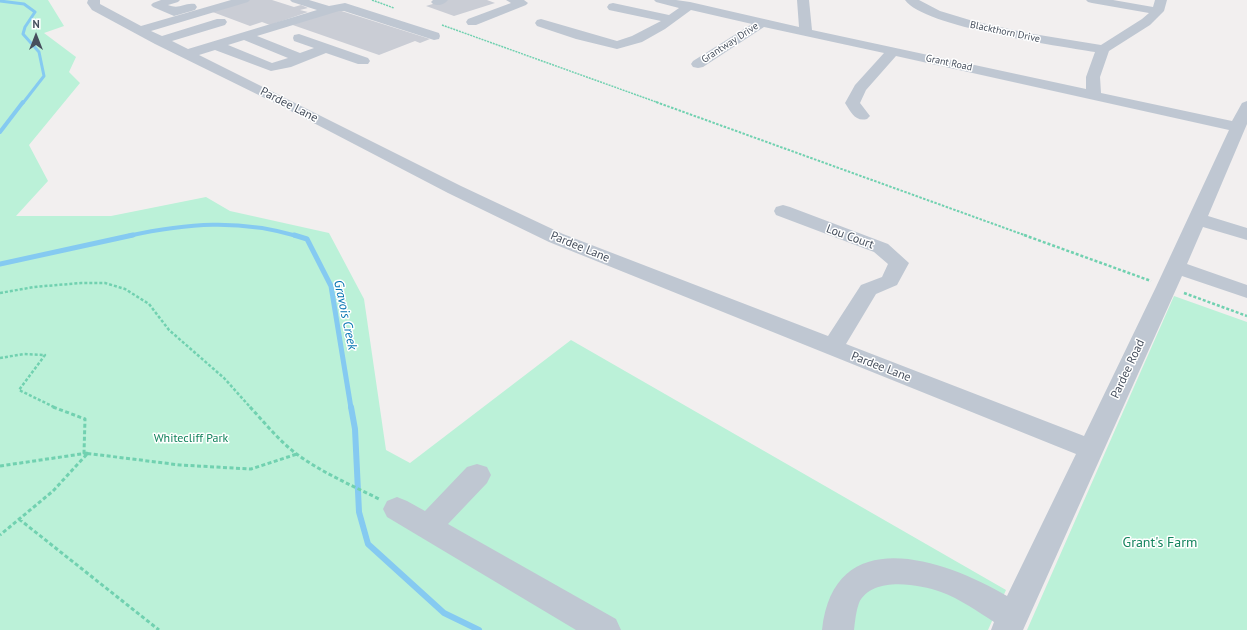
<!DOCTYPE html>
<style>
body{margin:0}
#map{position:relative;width:1247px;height:630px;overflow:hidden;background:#f2efef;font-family:"PT Sans",sans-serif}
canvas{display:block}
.north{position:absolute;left:16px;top:16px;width:40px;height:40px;-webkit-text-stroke:3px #fff;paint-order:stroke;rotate:0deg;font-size:11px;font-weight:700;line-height:16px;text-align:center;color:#464f5d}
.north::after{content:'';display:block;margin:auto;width:14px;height:18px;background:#464f5d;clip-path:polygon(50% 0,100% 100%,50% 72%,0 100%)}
</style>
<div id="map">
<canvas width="1247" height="630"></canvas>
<div class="north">N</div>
</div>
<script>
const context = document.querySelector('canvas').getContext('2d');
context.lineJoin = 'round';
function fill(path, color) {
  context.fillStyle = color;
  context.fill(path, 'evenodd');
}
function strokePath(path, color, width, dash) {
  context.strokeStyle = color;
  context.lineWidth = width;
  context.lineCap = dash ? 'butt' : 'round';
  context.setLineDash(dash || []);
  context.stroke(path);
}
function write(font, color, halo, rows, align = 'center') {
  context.font = font + ' "PT Sans",sans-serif';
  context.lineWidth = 3;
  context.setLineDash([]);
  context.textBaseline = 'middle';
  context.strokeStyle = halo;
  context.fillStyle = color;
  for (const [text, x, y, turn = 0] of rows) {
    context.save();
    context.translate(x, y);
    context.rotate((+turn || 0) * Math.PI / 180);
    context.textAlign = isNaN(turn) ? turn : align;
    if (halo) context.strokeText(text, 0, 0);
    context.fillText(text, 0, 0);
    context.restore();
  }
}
const green = new Path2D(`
 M0,0H48L64,26L44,33L76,57L69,72L80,83L29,145L48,181L16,216H111L206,197L230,211L329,233L364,299L386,450L410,463L571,340L1006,590L988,630H0Z
 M1174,296L1247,322V630H1027Z`);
const streamFar3 = new Path2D(`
 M0,1L24,4L35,12L25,27L23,34L39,52L44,76L23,103`);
const streamFar2 = new Path2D(`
 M0,132L23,102
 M128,236C187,223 239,219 297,236`);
const streamFar1 = new Path2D(`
 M294,235L307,239L331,286L351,408
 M0,264L133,235`);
const stream = new Path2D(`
 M351,407L355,429L359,512L368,544L444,613L479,630`);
const building = new Path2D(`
 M247,0H272L294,7L301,5L308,8L300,10L308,12L270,25L262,22L250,26L210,11Z
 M446,0H487L495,3L454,16L426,6Z
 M332,8L430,39L420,43L415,41L379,55L287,23Z`);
const pathFar3 = new Path2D(`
 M372,0L394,8
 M442,25L659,103`);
const pathFar2 = new Path2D(`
 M656,102L1027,236`);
const pathFar1 = new Path2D(`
 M1024,235L1151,281
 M0,293L34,287L81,283H105L125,289L149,304L169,330L224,378L251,408
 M1184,293L1247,316
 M0,358L24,354L45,355L19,390L56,408`);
const path = new Path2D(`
 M53,407L85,419L84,453L180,465L251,469L297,454
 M250,407C265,423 280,442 298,455C323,473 351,485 379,499
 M0,466L88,453L53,491L0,535
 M19,519L159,630`);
const minor = new Path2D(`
 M88,0H100V4L141,26L231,0H250L248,2L151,31L162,36L217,19H225L227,22L225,25L172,41L188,49L317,10L292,2L290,0H309L329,6L345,3L439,33L440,36L439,39L434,40L344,11H339L257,36L300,53L314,48L294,41L293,38L294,35L299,34L368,58L370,61L368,64H358L326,53L291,67L271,71L215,50L199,55L461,186L563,234L828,336L861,285L882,277L888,264L874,252L776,215L774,211L776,207L783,205L790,207L888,244L909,263L897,285L876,294L846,344L1084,436L1156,287L1229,130L896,56L866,90L860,103L870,116L867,119C855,122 851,112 845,103L855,85L884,53L764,27L703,67L698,68L693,67L691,64L693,61L752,24L691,10L665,29L642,42L617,49L576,39L537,26L535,23L537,20L541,19L617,41L632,36L661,21L609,10L607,7L609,4L613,3L669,15L679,8L656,2L654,0H676L690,2L799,27L797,0H809L812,30L1086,89V77L1095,52C1059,46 924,27 905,0H919L940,11L973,21L1027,33L1101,45L1142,19L1149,13L1092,3L1088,2L1086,0H1113L1153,7L1155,0H1167L1164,11L1150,25L1109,51L1100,77L1101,93L1232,121L1242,103L1247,101V124L1208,216L1247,228V240L1203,227L1187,264L1247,285V298L1182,276L1023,630H991L994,622C977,611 960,599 941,592C918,584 872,576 859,603C856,611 855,621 854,630H822C834,521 944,559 1007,596L1076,454L549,242L448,193L283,107L155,44L92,10L87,3ZM244,40L288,58L272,63L228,45Z
 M161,0H180L178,2L168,5C180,10 184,2 195,4L197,7L195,10L174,16L153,7L151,5L153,3Z
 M433,0H448C444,5 438,6 433,4L431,2Z
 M506,0H524L528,3L526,5L476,25H468L466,22L468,19L511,3Z
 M477,464L487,467L491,475L487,483L448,524L616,619L621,630H576L387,517L383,509L387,501L397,497L407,501L425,511L467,467Z`);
const farStreetnames = [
 ["Blackthorn Drive",1005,32,12],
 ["Grantway Drive",730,43,-33],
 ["Grant Road",949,63,12]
];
const streetNames = [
 ["Pardee Lane",289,105,27],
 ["Lou Court",850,237,20],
 ["Pardee Lane",580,247,22],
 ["Pardee Lane",881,367,21],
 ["Pardee Road",1128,369,-65]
];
const parkNames = [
 ["Whitecliff Park",191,439]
];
const waterNames = [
 ["Gravois Creek",345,315,78]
];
const nearParknames = [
 ["Grant's Farm",1160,543]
];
fill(green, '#bbf1d8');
strokePath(streamFar3, '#85caf1', 3);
strokePath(streamFar2, '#85caf1', 4);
strokePath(streamFar1, '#85caf1', 5);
strokePath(stream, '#85caf1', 6);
fill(building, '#cacdd5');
strokePath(pathFar3, '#71d1b0', 1.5, [2, 1]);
strokePath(pathFar2, '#71d1b0', 2, [2.5, 1.5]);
strokePath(pathFar1, '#71d1b0', 2.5, [3, 2]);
strokePath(path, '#71d1b0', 3, [4, 2.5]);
fill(minor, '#bfc7d2');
write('10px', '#464f5d', '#fff', farStreetnames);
write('12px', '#464f5d', '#fff', streetNames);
write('12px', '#12835c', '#fff', parkNames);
write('italic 13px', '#0473b2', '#fff', waterNames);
write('14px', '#12835c', '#fff', nearParknames);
</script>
